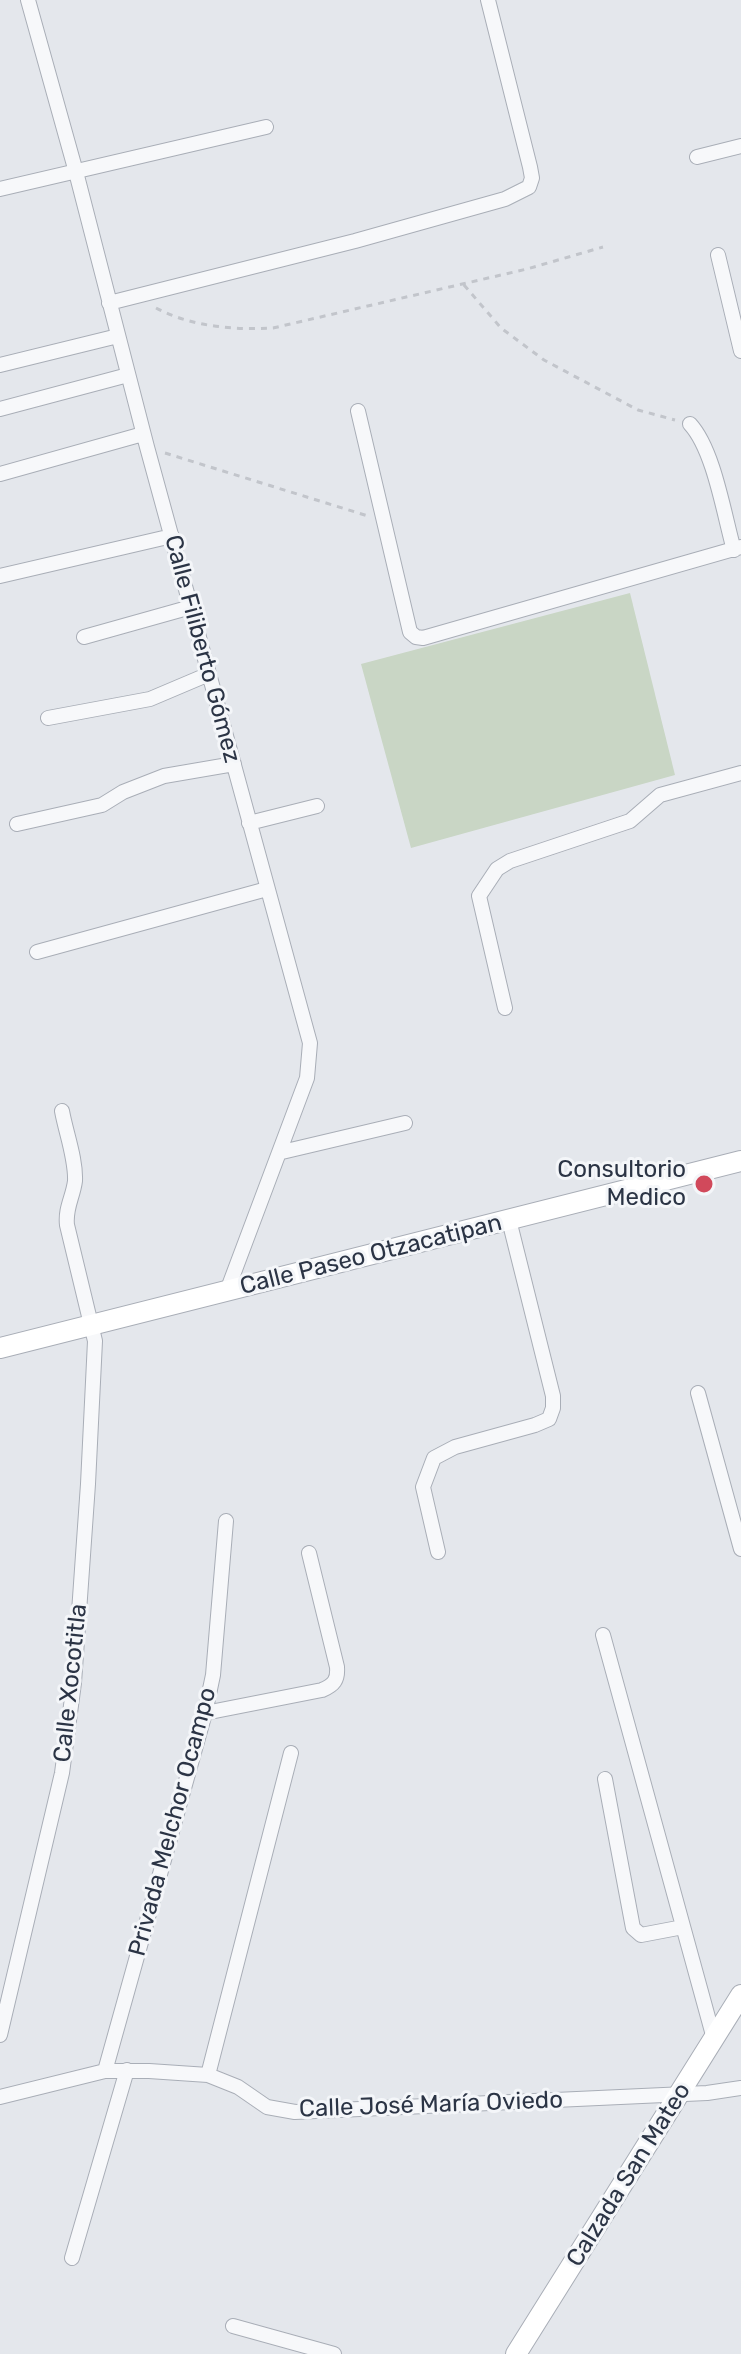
<!DOCTYPE html>
<meta charset="utf-8">
<style>
body{margin:0}
canvas{display:block;background:#e4e7ec}
</style>
<canvas width="741" height="2354"></canvas>
<script>
const context = document.querySelector('canvas').getContext('2d');
context.lineJoin = 'round';
function fill(path, color) {
  context.fillStyle = color;
  context.fill(path, 'evenodd');
}
function strokePath(path, color, width, dash) {
  context.strokeStyle = color;
  context.lineWidth = width;
  context.lineCap = dash ? 'butt' : 'round';
  context.setLineDash(dash || []);
  context.stroke(path);
}
function write(font, color, halo, rows, align = 'center') {
  context.font = font + ' Rubik,sans-serif';
  context.lineWidth = 6;
  context.setLineDash([]);
  context.textBaseline = 'middle';
  context.strokeStyle = halo;
  context.fillStyle = color;
  for (const [text, x, y, turn = 0] of rows) {
    context.save();
    context.translate(x, y);
    context.rotate((+turn || 0) * Math.PI / 180);
    context.textAlign = isNaN(turn) ? turn : align;
    if (halo) context.strokeText(text, 0, 0);
    context.fillText(text, 0, 0);
    context.restore();
  }
}
const green = new Path2D(`
 M630,593L675,775L411,848L361,664Z`);
const path = new Path2D(`
 M464,285L501,328L544,360L638,410L675,420
 M156,308C192,327 234,330 273,328L527,269L603,247
 M165,453L368,516`);
const street = new Path2D(`
 M28,0L76,172L147,447L310,1043L307,1078L227,1291
 M697,157L741,146
 M0,189L266,127
 M718,255L741,351
 M109,303L355,241L505,199L529,187L532,178L530,167L488,0
 M0,365L118,336
 M0,409L128,375
 M358,411L410,632L416,637L423,638L741,547
 M690,424C714,450 724,515 734,550
 M0,474L143,434
 M0,576L172,536
 M84,637L191,607
 M48,718L150,699L209,674
 M249,823L317,806
 M17,824L102,805L123,792L164,776L234,764
 M37,952L267,889
 M505,1008L479,896L497,869L510,861L630,821L660,795L741,773
 M282,1152L405,1123
 M698,1393L741,1549
 M438,1552L423,1487L434,1458L455,1447L535,1425L549,1419L553,1408V1396L509,1220
 M603,1635L714,2039
 M205,1713L322,1690C334,1685 338,1680 337,1667L309,1553
 M605,1779L633,1928L641,1935L683,1927
 M0,2035L62,1773L74,1683L88,1484L95,1341L67,1225C65,1208 73,1197 75,1181C76,1159 66,1133 62,1111
 M105,2071L205,1713L213,1675L226,1521
 M208,2075L291,1753
 M0,2097L105,2071H149L208,2075L238,2087L267,2107L295,2112L707,2093L741,2088
 M72,2258L127,2070
 M233,2326L334,2354`);
const secondary = new Path2D(`
 M0,1348L741,1161
 M516,2354L741,1995`);
const markers = [
 [704,1184,10,"#d1495b"]
];
const streetNames = [
 ["Calle Filiberto Gómez",202,649,75],
 ["Calle Paseo Otzacatipan",371,1255,-14],
 ["Calle Xocotitla",71,1683,-84],
 ["Privada Melchor Ocampo",173,1822,-75],
 ["Calle José María Oviedo",431,2105,-2],
 ["Calzada San Mateo",629,2175,-58]
];
const poiNames = [
 ["Consultorio",686,1170],
 ["Medico",686,1198]
];
fill(green, '#c9d6c5');
strokePath(street, '#a9aeb7', 16);
strokePath(secondary, '#a9aeb7', 22);
strokePath(path, '#c2c5cb', 3, [6, 6]);
strokePath(street, '#f7f8fa', 14);
strokePath(secondary, '#fff', 20);
for (const [x, y, r, color] of markers) {
  const dot = new Path2D();
  dot.arc(x, y, r, 0, 2 * Math.PI);
  context.fillStyle = color;
  context.fill(dot);
  strokePath(dot, '#f4f6f9', 3);
}
write('24px', '#2b3445', '#f4f6f9', streetNames);
write('24px', '#2b3445', '#f4f6f9', poiNames, 'right');
</script>
